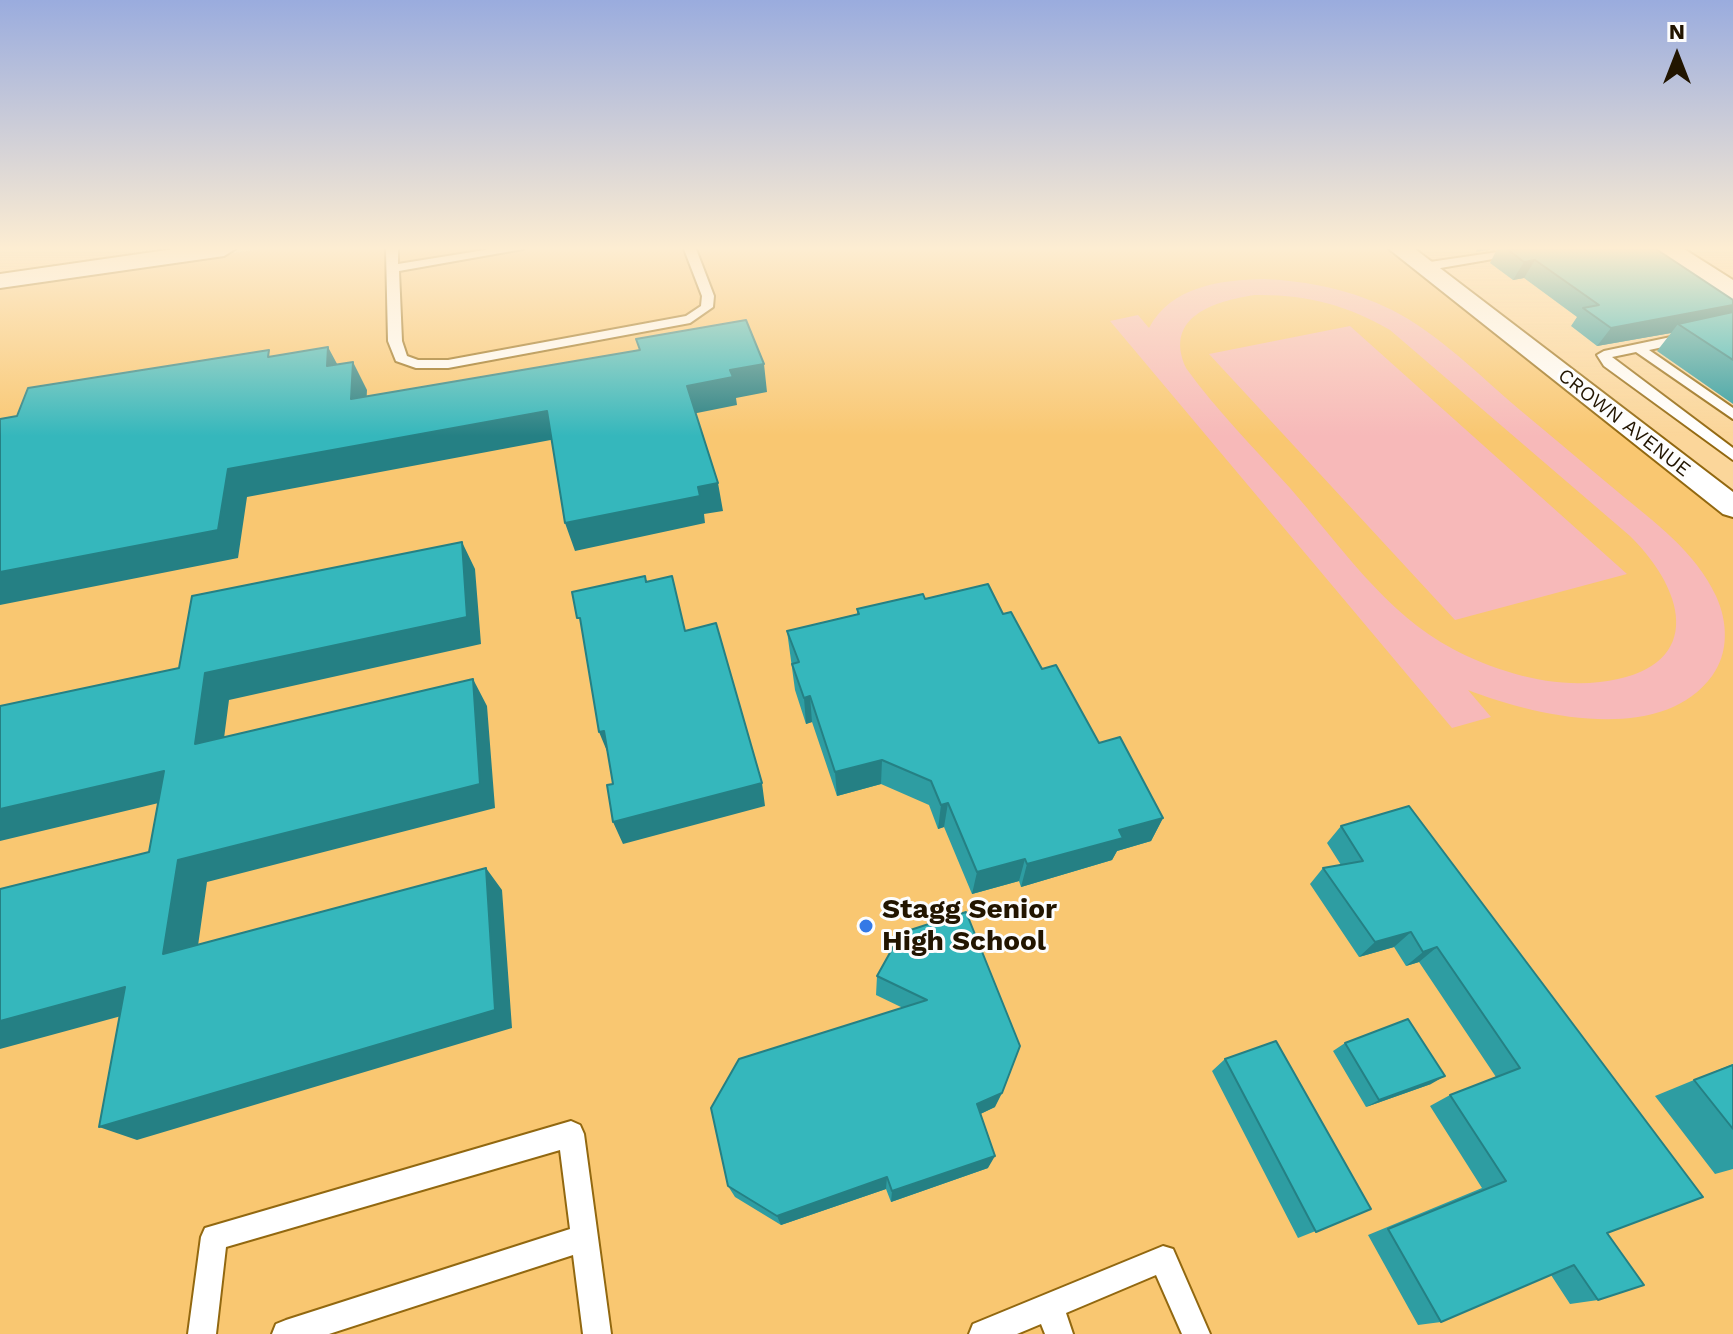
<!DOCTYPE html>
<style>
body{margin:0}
#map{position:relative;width:1733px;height:1334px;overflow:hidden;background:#fbd69a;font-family:"Work Sans",sans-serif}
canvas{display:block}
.north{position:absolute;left:1637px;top:16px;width:80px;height:80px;-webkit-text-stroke:6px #fdfdfd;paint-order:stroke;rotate:0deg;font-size:22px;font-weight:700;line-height:32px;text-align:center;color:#221500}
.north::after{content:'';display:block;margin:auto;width:28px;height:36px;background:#221500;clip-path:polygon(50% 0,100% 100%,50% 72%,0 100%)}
</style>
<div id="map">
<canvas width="1733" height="1334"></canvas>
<div class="north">N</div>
</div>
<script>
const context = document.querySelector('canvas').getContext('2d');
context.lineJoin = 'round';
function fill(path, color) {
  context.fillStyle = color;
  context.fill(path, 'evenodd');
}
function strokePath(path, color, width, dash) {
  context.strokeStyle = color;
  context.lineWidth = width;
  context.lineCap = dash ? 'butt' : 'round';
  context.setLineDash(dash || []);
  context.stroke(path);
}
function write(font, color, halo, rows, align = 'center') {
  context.font = font + ' "Work Sans",sans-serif';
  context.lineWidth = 6;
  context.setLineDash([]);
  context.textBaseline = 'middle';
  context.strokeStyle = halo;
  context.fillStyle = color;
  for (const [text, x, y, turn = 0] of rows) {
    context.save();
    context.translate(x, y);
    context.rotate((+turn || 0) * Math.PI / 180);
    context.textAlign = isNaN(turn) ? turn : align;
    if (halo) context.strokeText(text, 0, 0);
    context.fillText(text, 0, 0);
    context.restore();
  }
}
const built = new Path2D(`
 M261,249H1387L1733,518V1334H0V287Z`);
const green = new Path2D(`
 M1264,279C1309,281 1352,290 1392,310C1439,334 1480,376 1520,410C1553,437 1585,465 1618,492C1654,522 1696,552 1716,596C1728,622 1729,653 1712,676C1661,746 1535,716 1468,690L1491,717L1452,728L1110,321L1138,315L1149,328C1171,286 1221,280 1264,279ZM1255,295C1304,294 1348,305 1390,330L1630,536C1689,594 1704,670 1600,682C1551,688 1497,672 1453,649C1386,614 1339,544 1290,488C1255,449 1217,411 1186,368C1163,317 1214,301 1255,295Z
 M1350,326L1627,574L1455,620L1209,354Z`);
const service = new Path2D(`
 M386,249H398V264L491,249H523L399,271L402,341L407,356L418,360H448L686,316L701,306L702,296L684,249H696L714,296L713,307L690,323L448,368H416L396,361L388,341Z
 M1518,249H1551L1423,271L1417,267L1423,263Z
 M1733,324V332L1649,350L1733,408V419L1636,352L1612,357L1733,448V460L1604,366L1597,355L1604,351Z
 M571,1121L580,1125L584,1134L611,1334H583L573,1255L329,1334H272L276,1324L286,1320L570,1229L560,1150L226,1247L216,1334H188L201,1237L205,1228Z
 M1163,1246L1173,1249L1210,1334H1182L1156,1275L1066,1313L1073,1334H1045L1041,1324L1017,1334H969L973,1324Z`);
const minor = new Path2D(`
 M174,249H235L224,256L0,288V274Z
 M1389,249H1415L1733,492V517L1723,514Z`);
const secondary = new Path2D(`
 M1649,249H1684L1733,280V302L1722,299L1653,255Z`);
const wall = new Path2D(`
 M1497,249H1656L1733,300V404L1657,351L1671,333L1597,346L1571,326L1577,317L1524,278L1513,280L1490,263Z
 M925,599L1003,614L1042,669L1099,743L1163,818L1151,841L1117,851L1112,860L1021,887L1019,881L972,894L944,827L938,829L929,805L881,784L837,796L812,722L806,724L795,690L787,631L857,614V609Z
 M1409,806L1607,1233L1598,1300L1570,1304L1551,1275L1441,1322L1418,1325L1368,1235L1482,1188L1430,1106L1450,1095L1496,1077L1419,962L1406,966L1394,947L1359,957L1310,884L1323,868L1341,865L1327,843L1341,826Z
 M901,933L995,1107L980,1114L988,1168L891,1202L886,1189L781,1225L735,1197L728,1186L903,1008L876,995L877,976Z
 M1345,1043L1431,1084L1366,1107L1333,1051Z
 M1225,1059L1371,1209L1298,1238L1212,1071Z
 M1733,1064V1169L1715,1174L1655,1096Z`);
const shadedWall = new Path2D(`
 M1477,249H1494L1476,252Z
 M1535,260L1524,278L1513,280L1524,262Z
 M1733,305V312L1678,324L1671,333L1597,346L1611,328Z
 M328,347L343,375L327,366Z
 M353,362L367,390L365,428L351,399Z
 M764,364L767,392L736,398L737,405L692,414L687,386L730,370Z
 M547,411L556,439L247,497L238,558L0,605V572L228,469Z
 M718,483L723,511L704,514L705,523L575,551L565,523L698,487Z
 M462,542L475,569L481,644L229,700L220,769L195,744L205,673Z
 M473,679L487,706L495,808L207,882L194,974L163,954L178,860Z
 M810,696L812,722L806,724L804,698Z
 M604,731L609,756L599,732Z
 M882,760L881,784L837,796L835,772Z
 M164,771L192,795L0,841V809Z
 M762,783L765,806L623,844L613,822Z
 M948,803L944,827L938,829L941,805Z
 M1163,818L1151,841L1117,851L1112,860L1021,887L1027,864L1119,830Z
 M1025,859L1019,881L972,894L977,872Z
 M486,868L502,890L512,1028L137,1140L99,1127Z
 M1411,932L1394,947L1359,957L1375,942Z
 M1437,947L1419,962L1406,966L1423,952Z
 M125,987L158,1006L0,1049V1021Z
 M1445,1076L1431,1084L1366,1107L1379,1100Z
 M1002,1093L995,1107L972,1118L977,1104Z
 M995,1156L988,1168L891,1202L892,1191Z
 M887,1177L886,1189L781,1225L777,1216Z`);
const building = new Path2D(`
 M1507,249H1656L1733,300V305L1611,328L1583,308L1599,305L1535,260L1524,262Z
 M1733,312V360L1678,324Z
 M746,320L764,364L730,370L733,377L687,386L718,483L698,487L700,496L565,523L547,411L228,469L218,530L0,572V419L17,416L28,388L269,350L268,357L328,347L327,366L353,362L351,399L640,350L636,339Z
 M462,542L467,617L205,673L195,744L473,679L480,784L178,860L163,954L486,868L495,1010L99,1127L125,987L0,1021V889L149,852L164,771L0,809V706L179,668L192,596Z
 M645,576L646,582L672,576L685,631L716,623L762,783L613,822L607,785L613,784L604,731L599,732L580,618H577L572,592Z
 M988,584L1003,614L1011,612L1042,669L1056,665L1099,743L1120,737L1163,818L1119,830L1123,838L1027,864L1025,859L977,872L948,803L941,805L931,781L882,760L835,772L810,696L804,698L792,664L799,662L787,631L859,614L857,609L923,594L925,599Z
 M1409,806L1703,1197L1607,1233L1644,1285L1598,1300L1574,1265L1441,1322L1388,1229L1506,1181L1450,1095L1520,1068L1437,947L1423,952L1411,932L1375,942L1323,868L1363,861L1341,826Z
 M966,912L1020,1046L1002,1093L977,1104L995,1156L892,1191L887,1177L777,1216L728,1186L711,1108L739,1059L927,1000L877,976L901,933Z
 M1408,1019L1445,1076L1379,1100L1345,1043Z
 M1276,1041L1371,1209L1316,1232L1225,1059Z
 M1733,1065V1129L1694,1080Z`);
const markers = [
 [866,926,8,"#3479e6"]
];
const farStreetnames = [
 ["CROWN AVENUE",1624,423,38]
];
const nearPoinames = [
 ["Stagg Senior",882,910],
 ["High School",882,942]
];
fill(built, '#f9c771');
fill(green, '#f7b9b9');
strokePath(service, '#926810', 4);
strokePath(minor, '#926810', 4);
strokePath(secondary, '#926810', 4);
fill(service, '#fff');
fill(minor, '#fff');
fill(secondary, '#fff');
fill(wall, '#2e9da2');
fill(shadedWall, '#258084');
fill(building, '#35b7bc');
strokePath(building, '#258084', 2);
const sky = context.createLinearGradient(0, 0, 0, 436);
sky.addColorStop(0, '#9aacde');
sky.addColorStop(0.57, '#fdedd2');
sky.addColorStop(1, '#fdedd200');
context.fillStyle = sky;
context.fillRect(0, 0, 1733, 436);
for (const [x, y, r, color] of markers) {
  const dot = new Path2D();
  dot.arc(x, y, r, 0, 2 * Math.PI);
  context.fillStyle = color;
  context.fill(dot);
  strokePath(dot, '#fdfdfd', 3);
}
write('20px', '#221500', '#fdfdfd', farStreetnames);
write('bold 28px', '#221500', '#fdfdfd', nearPoinames, 'left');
</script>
